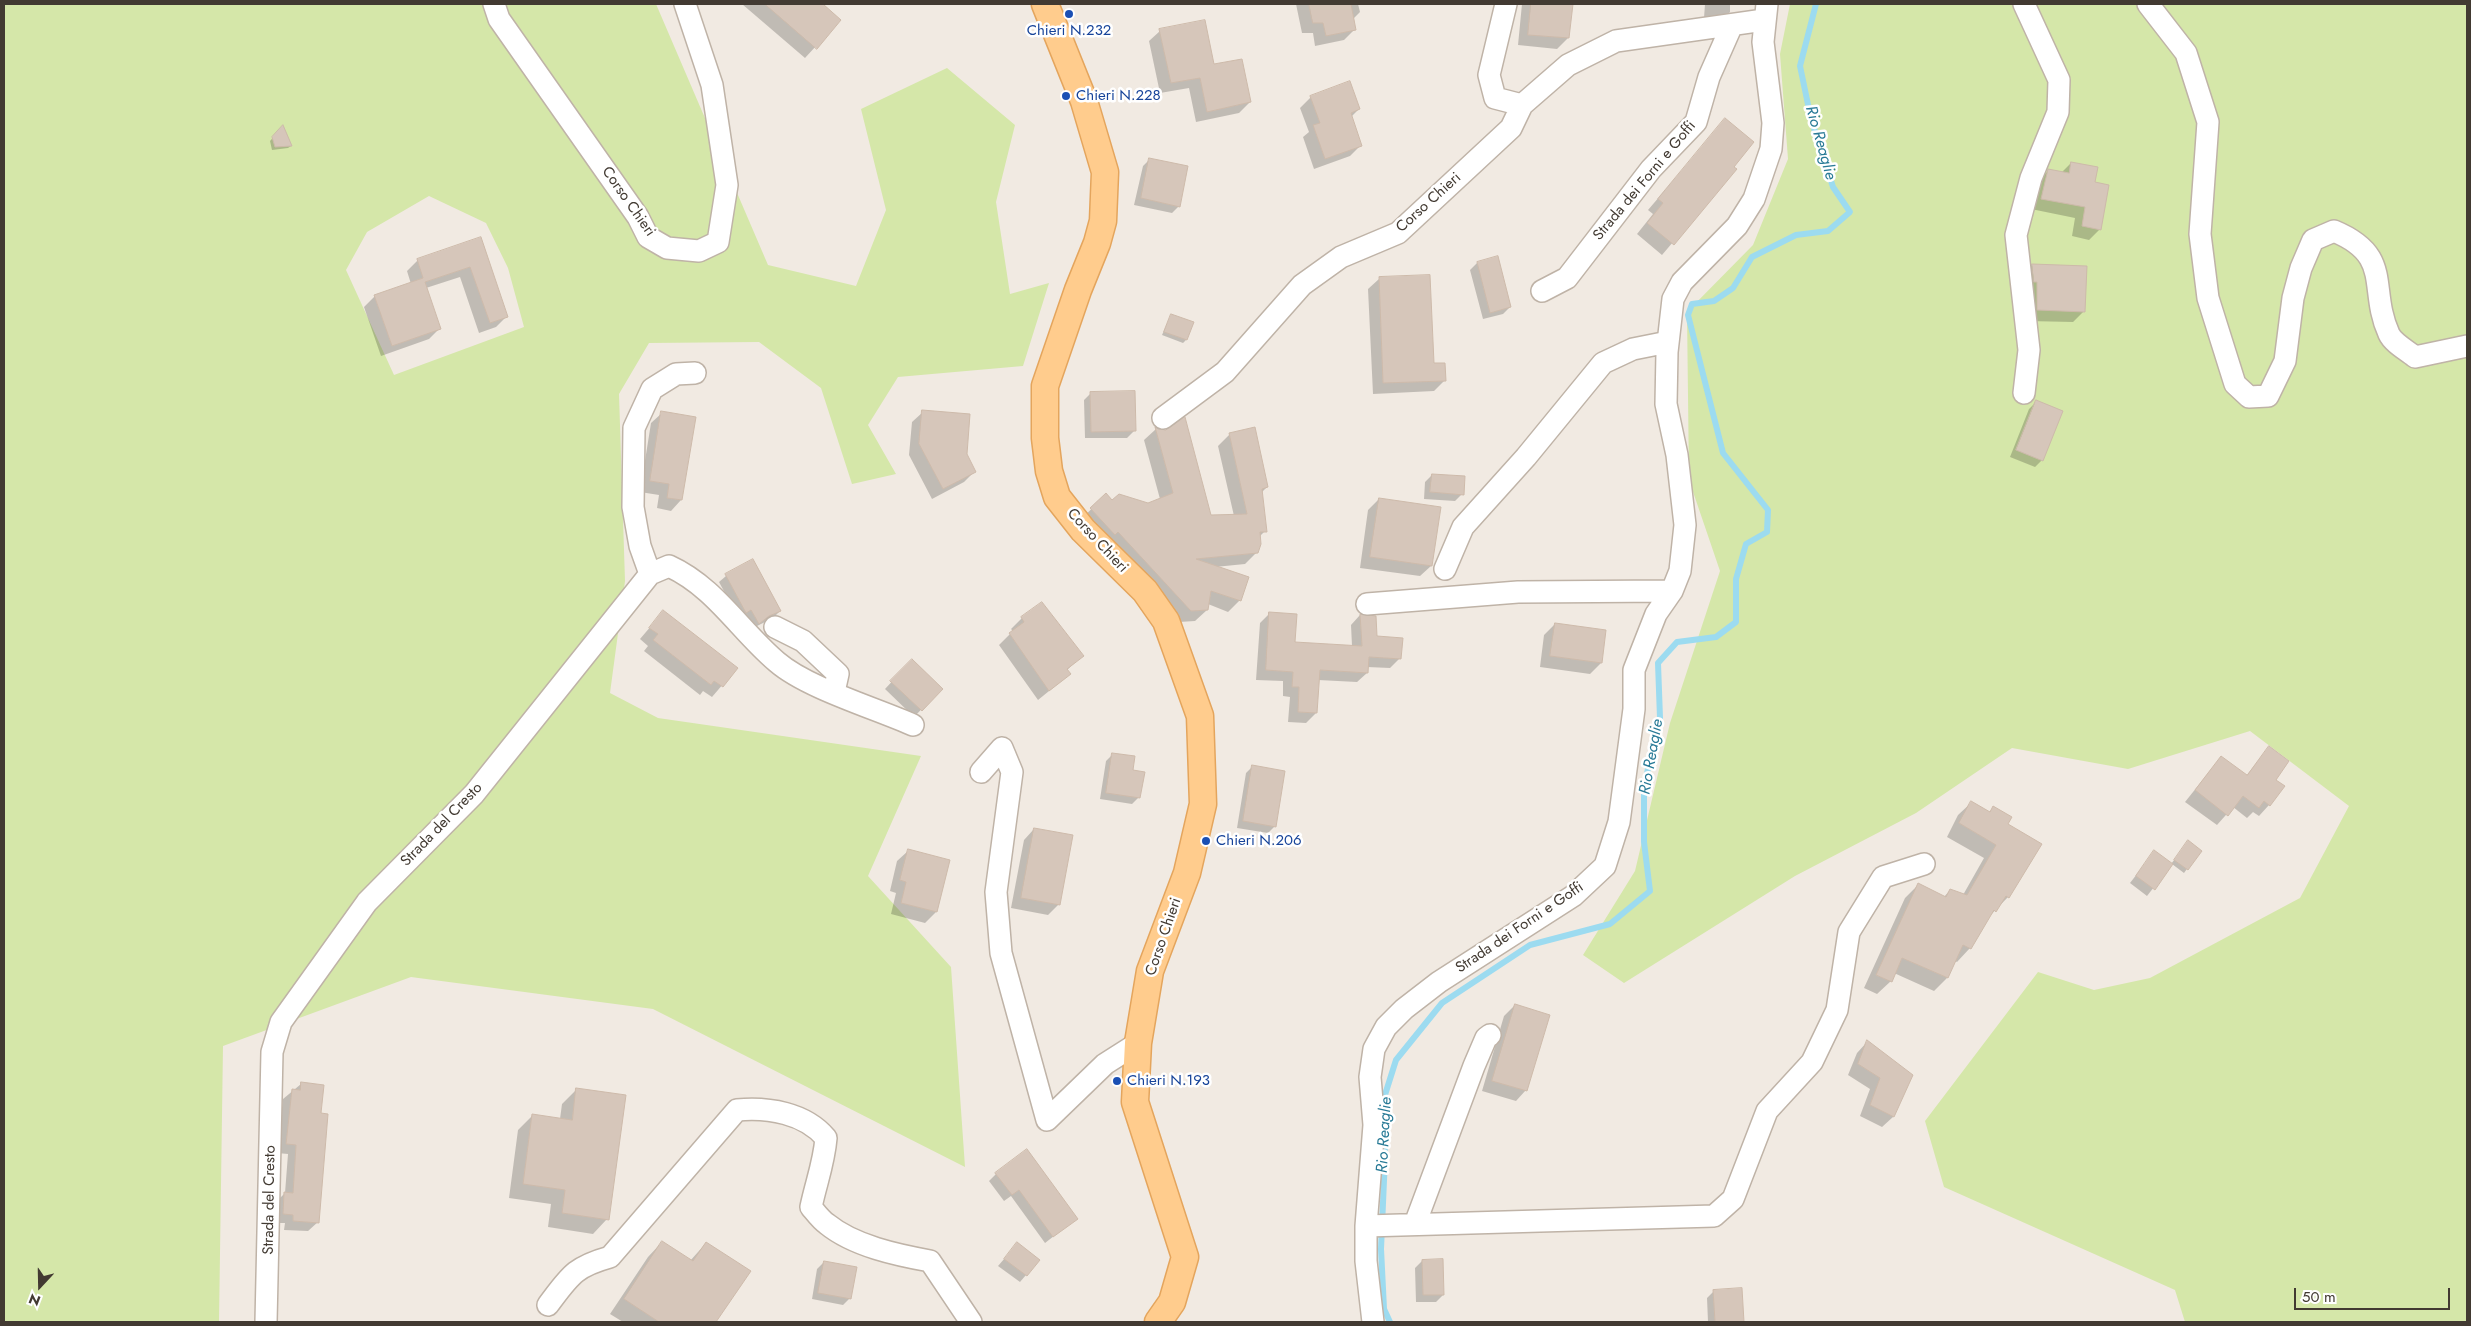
<!DOCTYPE html>
<style>
body{margin:0}
#map{position:relative;width:2471px;height:1326px;overflow:hidden;background:#f1eae2;font-family:Jost,sans-serif}
canvas{display:block}
.frame{position:absolute;inset:0;border:5px solid #423a32;pointer-events:none}
.north{position:absolute;left:15px;top:1261px;width:50px;height:50px;-webkit-text-stroke:4px #fff;paint-order:stroke;rotate:201deg;font-size:14px;font-weight:700;line-height:20px;text-align:center;color:#423a32}
.north::after{content:'';display:block;margin:auto;width:18px;height:22px;background:#423a32;clip-path:polygon(50% 0,100% 100%,50% 72%,0 100%)}
.scale{position:absolute;left:2294px;top:1288px;width:156px;height:22px;box-sizing:border-box;border:2px solid #423a32;border-top:0;padding-left:6px;font-size:15px;line-height:18px;white-space:nowrap;color:#423a32;-webkit-text-stroke:4px #fff;paint-order:stroke}
</style>
<div id="map">
<canvas width="2471" height="1326"></canvas>
<div class="frame"></div>
<div class="north">N</div>
<div class="scale">50 m</div>
</div>
<script>
const context = document.querySelector('canvas').getContext('2d');
context.lineJoin = 'round';
function fill(path, color) {
  context.fillStyle = color;
  context.fill(path, 'evenodd');
}
function strokePath(path, color, width, dash) {
  context.strokeStyle = color;
  context.lineWidth = width;
  context.lineCap = dash ? 'butt' : 'round';
  context.setLineDash(dash || []);
  context.stroke(path);
}
function write(font, color, halo, rows, align = 'center') {
  context.font = font + ' Jost,sans-serif';
  context.lineWidth = 5;
  context.setLineDash([]);
  context.textBaseline = 'middle';
  context.strokeStyle = halo;
  context.fillStyle = color;
  for (const [text, x, y, turn = 0] of rows) {
    context.save();
    context.translate(x, y);
    context.rotate((+turn || 0) * Math.PI / 180);
    context.textAlign = isNaN(turn) ? turn : align;
    if (halo) context.strokeText(text, 0, 0);
    context.fillText(text, 0, 0);
    context.restore();
  }
}
const green = new Path2D(`
 M4,4H656L768,265L856,286L886,210L861,109L947,68L1015,125L996,202L1010,294L1049,283L1023,366L898,377L868,425L896,474L852,484L821,388L759,342L649,343L619,394L625,581L610,693L658,718L921,756L868,876L951,967L965,1167L653,1009L411,977L223,1046L219,1322H4ZM429,196L486,223L508,268L524,327L394,375L346,270L367,232Z
 M1790,4H2467V1322H2185L2175,1290L1944,1187L1925,1121L2038,972L2094,990L2150,978L2300,898L2349,806L2250,731L2128,769L2012,748L1916,813L1795,876L1624,983L1583,955L1635,871L1670,723L1720,571L1689,480L1687,312L1753,245L1788,159L1780,54Z`);
const shadow = new Path2D(`
 M742,4H821L840,20L805,58Z
 M1296,4H1358L1360,12L1353,19L1355,29L1344,40L1315,46L1313,33H1302Z
 M1522,4H1571L1568,38L1557,49L1518,45Z
 M1705,4H1730V12L1723,19L1704,18Z
 M1160,31L1213,66L1250,102L1239,113L1196,122L1189,88L1160,93L1149,41Z
 M1311,97L1359,109L1351,117L1361,145L1350,156L1314,169L1303,137L1309,132L1300,108Z
 M1725,120L1732,167L1735,169L1662,255L1637,234L1653,214L1648,210Z
 M283,127L291,146L288,148L272,150L270,141Z
 M1150,159L1179,206L1172,213L1134,205L1143,166Z
 M2071,163L2094,183L2100,229L2089,240L2072,236L2075,218L2031,209L2038,181L2049,170L2061,173Z
 M480,239L507,316L496,327L479,333L460,277L426,288L440,328L429,339L381,356L364,307L375,296L411,284L407,271L418,260Z
 M1477,263L1510,307L1503,314L1483,319L1470,270Z
 M2032,265L2084,311L2073,322L2027,321L2022,276Z
 M1379,279L1445,380L1434,391L1373,394L1368,289Z
 M1171,315L1186,340L1183,343L1162,335Z
 M1091,393L1134,431L1127,438H1085L1084,400Z
 M2036,402L2042,460L2035,467L2010,457L2029,409Z
 M923,412L974,472L964,482L932,499L909,455L912,422Z
 M662,413L681,500L671,511L657,508L659,495L640,492L651,423Z
 M1156,429L1210,517L1234,516L1218,446L1230,434L1267,487L1261,493L1265,531L1259,537L1257,552L1245,564L1215,567L1240,600L1228,612L1208,604L1207,610L1195,621L1179,622L1079,521L1106,495L1112,501L1148,505L1160,499L1144,440Z
 M1432,475L1462,494L1455,501L1424,499L1425,482Z
 M1379,499L1431,566L1420,576L1360,568L1368,510Z
 M753,561L780,611L773,618L751,629L739,619L719,582L726,576Z
 M663,612L736,669L712,697L703,691L700,695L644,651L648,646L640,639Z
 M1270,613L1294,643L1352,646L1351,625L1360,615L1376,637L1400,658L1390,668L1367,667V673L1357,682L1318,680L1316,713L1306,723L1288,722L1290,697L1283,696V681L1256,680L1260,623Z
 M1022,618L1082,656L1067,670L1070,674L1038,700L999,645L1013,631L1011,629Z
 M1555,624L1601,663L1590,674L1540,667L1544,635Z
 M912,660L941,689L914,717L885,689Z
 M2269,748L2274,780L2269,805L2259,816L2253,812L2247,818L2233,807L2217,825L2185,802L2221,757L2246,776Z
 M1113,754L1131,771L1139,797L1132,804L1100,799L1106,761Z
 M1253,766L1275,826L1268,833L1237,828L1246,773Z
 M1972,802L1988,813L1993,808L2007,824L2008,897L1986,920L1970,948L1957,962L1955,961L1947,978L1934,991L1894,973L1891,981L1877,994L1864,988L1905,898L1918,885L1944,897L1950,890L1963,895L1984,858L1947,837L1958,815Z
 M1034,829L1059,904L1048,915L1011,908L1024,840Z
 M2188,842L2200,851L2184,873L2172,864L2147,896L2130,883L2154,852L2171,864Z
 M908,851L949,861L936,912L925,923L891,914L896,893L890,891L897,861Z
 M1515,1005L1526,1090L1516,1101L1482,1091L1504,1016Z
 M1867,1042L1911,1075L1893,1117L1882,1127L1860,1116L1870,1089L1848,1075L1857,1053Z
 M301,1084L319,1114L318,1222L308,1231L284,1230L285,1223H274L275,1203L285,1193L288,1154L277,1153L283,1099Z
 M577,1089L607,1219L593,1234L548,1227L551,1204L509,1198L518,1130L533,1115L560,1119L562,1104Z
 M996,1174L1076,1219L1045,1243L1011,1196L1004,1201L989,1181Z
 M662,1242L690,1261L706,1243L749,1271L715,1322H623L610,1314L648,1257Z
 M1017,1244L1026,1275L1020,1282L998,1266Z
 M1422,1261L1443,1295L1436,1302H1416L1415,1268Z
 M824,1262L850,1298L843,1305L812,1299L817,1269Z
 M1741,1290L1742,1322H1708L1707,1298L1714,1291Z`);
const stream = new Path2D(`
 M1390,1322L1384,1309L1381,1249L1385,1157L1384,1098L1396,1060L1442,1003L1530,945L1610,924L1650,891L1644,842V786L1660,718L1658,663L1677,642L1716,637L1736,622V579L1746,544L1767,532L1768,510L1723,453L1688,315L1692,304L1714,301L1733,288L1752,257L1796,235L1828,231L1850,212L1833,187L1811,119L1800,66L1816,4`);
const building = new Path2D(`
 M765,4H823L841,20L817,49Z
 M1309,4H1351L1356,30L1326,36L1323,23H1313Z
 M1531,4H1573L1569,38L1528,35Z
 M1205,20L1214,64L1242,59L1251,102L1207,112L1200,78L1171,83L1159,29Z
 M1350,81L1360,109L1351,113L1362,146L1325,159L1313,125L1320,123L1310,96Z
 M1725,118L1754,142L1734,167L1737,169L1674,245L1647,223L1663,203L1658,199Z
 M283,125L292,146L275,147L272,137Z
 M1149,158L1188,166L1180,207L1141,198Z
 M2071,162L2098,167L2095,182L2109,185L2101,230L2082,226L2085,207L2041,199L2048,169L2069,173Z
 M481,237L508,317L490,323L470,267L425,282L441,329L392,346L374,295L423,278L417,259Z
 M1498,256L1511,307L1490,313L1477,262Z
 M2032,264L2087,266L2085,312L2037,310V282H2034Z
 M1430,275L1434,363H1445L1446,381L1383,383L1379,277Z
 M1171,314L1194,322L1187,340L1164,332Z
 M1135,391L1136,431L1091,432L1090,392Z
 M2036,400L2063,411L2043,461L2016,450Z
 M922,410L970,414L967,454L976,472L943,489L919,444Z
 M661,411L696,417L682,500L667,498L669,484L650,481Z
 M1185,417L1211,515L1247,514L1229,433L1255,427L1268,487L1262,489L1267,532H1260L1261,544L1258,553L1196,559L1249,577L1241,601L1211,591L1208,610L1191,611L1118,532L1115,535L1090,508L1106,493L1112,500L1119,494L1148,503L1173,493L1155,427L1165,430Z
 M1432,474L1465,476L1464,495L1430,492Z
 M1379,498L1441,507L1432,566L1370,557Z
 M753,559L781,611L769,616L759,624L751,610L746,613L725,574Z
 M1042,602L1084,656L1067,669L1071,674L1049,691L1009,633L1024,622L1021,617Z
 M663,610L738,668L723,687L714,681L711,685L653,640L658,634L649,628Z
 M1269,612L1297,614L1295,642L1362,646L1360,614L1376,616L1377,636L1403,638L1401,659L1369,657L1368,673L1320,670L1317,713L1298,712L1299,687H1292L1293,672L1266,670Z
 M1555,623L1606,630L1602,663L1550,656Z
 M912,659L943,689L922,711L890,681Z
 M2269,746L2289,761L2276,780L2285,786L2270,806L2264,801L2259,808L2243,796L2228,816L2195,790L2221,756L2247,775Z
 M1112,753L1135,756L1133,770L1145,772L1140,798L1106,793Z
 M1252,765L1285,771L1276,827L1243,821Z
 M1971,801L1990,812L1993,806L2012,817L2008,824L2042,844L2009,898L2006,896L1996,912L1994,910L1971,949L1963,945L1948,978L1902,958L1892,982L1876,975L1918,883L1946,897L1950,889L1967,895L1996,845L1959,823Z
 M1034,828L1073,835L1060,905L1021,898Z
 M2188,840L2202,851L2188,870L2174,860Z
 M908,849L950,860L937,912L901,903L906,882L900,880Z
 M2154,850L2173,864L2155,890L2136,876Z
 M1515,1004L1550,1015L1527,1091L1492,1081Z
 M1867,1040L1913,1075L1894,1117L1870,1105L1880,1078L1858,1064Z
 M301,1082L324,1085L321,1113L328,1114L319,1223L293,1221V1215L283,1214L284,1192L293,1193L296,1145L286,1144L292,1089L300,1090Z
 M576,1088L626,1095L609,1220L562,1213L565,1190L523,1184L532,1114L572,1120Z
 M1027,1149L1078,1219L1053,1237L1019,1190L1012,1195L995,1173Z
 M662,1241L693,1261L706,1242L751,1271L716,1322H659L624,1299Z
 M1017,1242L1040,1260L1027,1276L1004,1259Z
 M1443,1259L1444,1295H1423L1422,1260Z
 M824,1261L857,1267L851,1299L818,1293Z
 M1742,1288L1744,1322H1715L1713,1290Z`);
const minor = new Path2D(`
 M494,4L499,19L638,217L648,237L667,248L699,251L718,242L727,185L712,85L685,4
 M1506,4L1489,75L1495,98L1522,105L1568,65L1616,41L1764,20
 M2148,4L2186,53L2208,122L2200,234L2208,298L2235,384L2249,397L2268,396L2285,361L2293,298L2301,268L2313,240L2334,231C2394,256 2368,288 2389,334C2393,343 2408,351 2415,357L2467,346
 M1542,291L1567,278L1651,169L1696,122L1709,77L1732,25
 M2024,393L2029,350L2016,235L2031,178L2058,112L2059,80L2024,4
 M1163,418L1225,372L1302,285L1341,257L1398,233L1511,128L1522,105
 M1445,569L1463,527L1526,457L1603,363L1633,349L1668,342
 M650,574L640,546L633,507L634,428L652,389L676,374L695,373
 M1367,604L1518,592L1672,591
 M775,627L803,641L838,674L834,692
 M981,772L1002,748L1012,772L996,892L1001,953L1047,1120L1105,1064L1138,1043
 M1415,1224L1474,1066L1486,1038L1490,1035
 M1366,1226L1714,1216L1733,1199L1767,1111L1812,1062L1837,1010L1849,932L1883,877L1924,864
 M548,1305C570,1276 574,1267 610,1257L737,1110C768,1107 805,1113 826,1138C824,1163 816,1183 811,1207C816,1213 821,1220 827,1224C854,1246 897,1255 930,1261L971,1322
 M266,1322L272,1052L281,1022L367,902L474,794L650,574L669,566C715,587 740,631 777,662C807,688 875,708 913,725
 M1373,1322L1366,1261V1226L1374,1125L1370,1077L1374,1049L1386,1027L1404,1009L1439,982L1573,896L1605,866L1619,822L1634,709V670L1656,614L1672,591L1680,571L1685,525L1677,455L1666,404L1667,352L1673,299L1682,282L1737,226L1754,199L1771,149L1773,123L1763,42L1767,4`);
const major = new Path2D(`
 M1045,4L1084,101L1105,172L1103,221L1097,243L1078,290L1045,386V438L1049,471L1057,497L1083,530L1145,591L1166,621L1200,716L1203,804L1187,873L1150,971L1138,1043L1135,1102L1185,1257L1172,1302L1158,1322`);
const markers = [
 [1069,14,5,"#1a4fb4"],
 [1066,96,5,"#1a4fb4"],
 [1206,841,5,"#1a4fb4"],
 [1117,1081,5,"#1a4fb4"]
];
const transitNames = [
 ["Chieri N.232",1069,31,"center"],
 ["Chieri N.228",1076,96],
 ["Chieri N.206",1216,841],
 ["Chieri N.193",1127,1081]
];
const streetNames = [
 ["Strada dei Forni e Goffi",1645,181,-50],
 ["Corso Chieri",628,202,55],
 ["Corso Chieri",1429,203,-42],
 ["Corso Chieri",1097,541,47],
 ["Strada del Cresto",442,825,-46],
 ["Strada dei Forni e Goffi",1520,928,-34],
 ["Corso Chieri",1164,937,-71],
 ["Strada del Cresto",270,1200,-89]
];
const waterNames = [
 ["Rio Reaglie",1820,143,74],
 ["Rio Reaglie",1652,757,-80],
 ["Rio Reaglie",1385,1135,-87]
];
fill(green, '#d5e7a9');
fill(shadow, '#0003');
strokePath(stream, '#9cdbf0', 6);
fill(building, '#d6c6ba');
strokePath(building, '#cdbaaa', 1);
strokePath(minor, '#bfb3a7', 24);
strokePath(major, '#e4a55d', 29);
strokePath(minor, '#fff', 21);
strokePath(major, '#ffcc8d', 26);
for (const [x, y, r, color] of markers) {
  const dot = new Path2D();
  dot.arc(x, y, r, 0, 2 * Math.PI);
  context.fillStyle = color;
  context.fill(dot);
  strokePath(dot, '#fff', 2);
}
write('15px', '#164399', '#fff', transitNames, 'left');
write('15px', '#423a32', '#fff', streetNames);
write('italic 16px', '#287a96', '#fff', waterNames);
</script>
